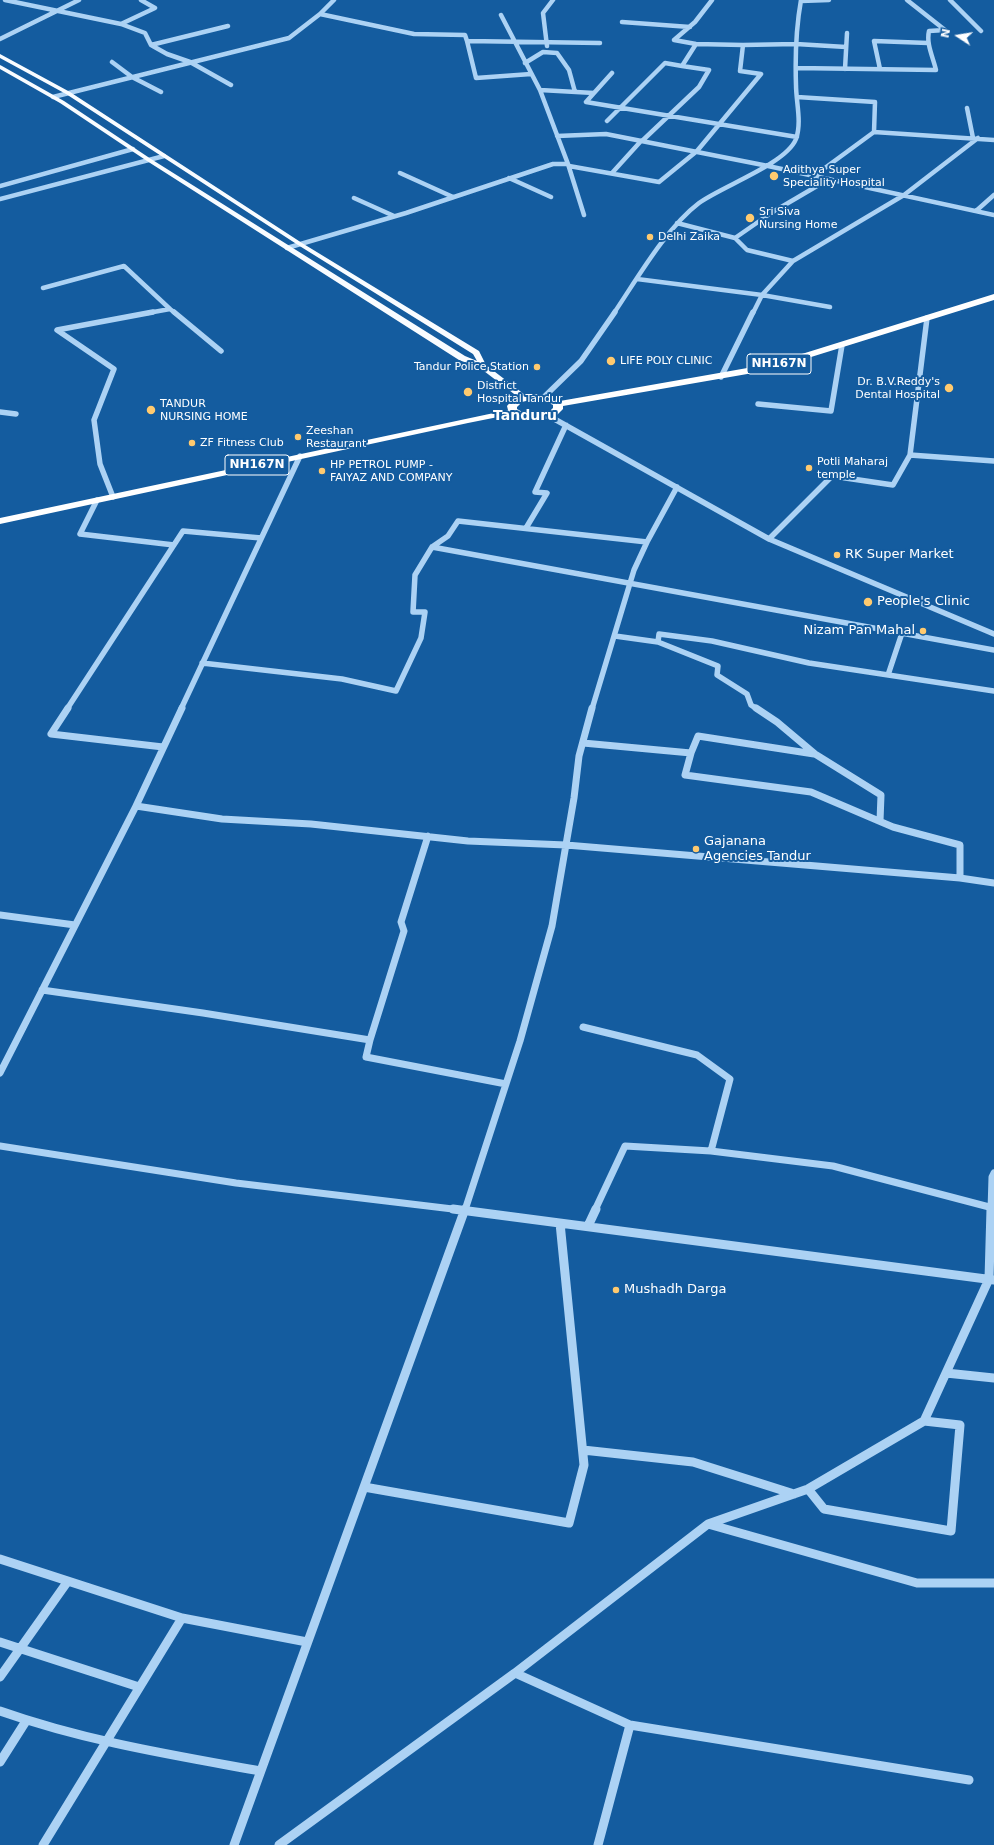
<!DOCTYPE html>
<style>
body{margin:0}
#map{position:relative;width:994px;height:1845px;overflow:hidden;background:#145c9f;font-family:"DejaVu Sans",sans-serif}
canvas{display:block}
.north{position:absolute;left:938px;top:16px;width:40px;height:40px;-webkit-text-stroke:3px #145c9f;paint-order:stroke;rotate:282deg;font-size:11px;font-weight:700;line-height:16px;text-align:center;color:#fff}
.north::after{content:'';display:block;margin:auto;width:14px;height:18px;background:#fff;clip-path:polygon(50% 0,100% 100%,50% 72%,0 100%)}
</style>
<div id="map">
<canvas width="994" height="1845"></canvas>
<div class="north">N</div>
</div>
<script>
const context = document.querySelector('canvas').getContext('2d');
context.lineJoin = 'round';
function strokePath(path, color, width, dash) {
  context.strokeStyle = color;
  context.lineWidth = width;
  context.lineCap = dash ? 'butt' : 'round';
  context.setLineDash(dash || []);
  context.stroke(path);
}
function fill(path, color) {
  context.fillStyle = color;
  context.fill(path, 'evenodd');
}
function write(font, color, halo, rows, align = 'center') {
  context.font = font + ' "DejaVu Sans",sans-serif';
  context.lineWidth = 4;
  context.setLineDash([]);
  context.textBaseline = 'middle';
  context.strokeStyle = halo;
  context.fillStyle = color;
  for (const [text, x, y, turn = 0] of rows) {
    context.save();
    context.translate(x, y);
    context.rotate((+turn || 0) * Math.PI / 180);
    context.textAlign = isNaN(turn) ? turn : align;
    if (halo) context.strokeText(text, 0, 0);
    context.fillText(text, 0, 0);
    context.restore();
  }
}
const minorFar3 = new Path2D(`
 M5,0L121,24
 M141,0L155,8L121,24L145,33L151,45
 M950,0L981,31
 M801,1L829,0
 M320,14L414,34L465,35L467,41L600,43
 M622,22L690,27
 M228,26L151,45L167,54L190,62L231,85
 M0,39L79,0
 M467,41L476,78L531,74
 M743,45L796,44L846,47
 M547,46L543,13L553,0
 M112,62L132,77L161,92
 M525,63L543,52L557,53L569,70L575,92
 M796,68L936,70C933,57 926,44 929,31L945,30L907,0
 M845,69L847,33
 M880,69L874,41L928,43
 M540,90L594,93L586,102L797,137
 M594,93L612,73
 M53,97L289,38L320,14L334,0
 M797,97L875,102L874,132L994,140
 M967,108L973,138
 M607,121L665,63L682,66
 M557,136L606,134L768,166L994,215
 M642,141L699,87L709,70L682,66L696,44
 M568,164L584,215
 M569,166L659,182L697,151L761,74L740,71L743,45L696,44L674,40L695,22L712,0
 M400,173L453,197
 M612,173L641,141
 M814,176L874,132
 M509,178L551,197
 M0,186L133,149
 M354,198L394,216
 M0,199L164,156
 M976,211L994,195
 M677,223L735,238L771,213L829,179
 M735,238L747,250L793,261
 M287,248L406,213L553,164H568L540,90L501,15
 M637,279L762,295L793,261L904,195L978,138
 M43,288L124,266L170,309
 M148,313L170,309L175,313
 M614,313C637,279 666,228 699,203C722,186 786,164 796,139C802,122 796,102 796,85C795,56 796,28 801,0
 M753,313L762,295L830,307`);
const minorFar2 = new Path2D(`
 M174,312L221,351
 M927,318L910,455L994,461
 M721,377L753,312
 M544,397L581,361L615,312
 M758,404L831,411L842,345
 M0,412L16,414
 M549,416L769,539L994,634
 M113,497L100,464L94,420L114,369L57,330L153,312
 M97,500L80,534L174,545
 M526,528L547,493L535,492L566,425
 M769,539L832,476L893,485L910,455
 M647,542L458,521L448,536L432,547L994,650
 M615,636L658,642L718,666L717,675L747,694L751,705L757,709
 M658,642L659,634L712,641L809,663L994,691
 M202,663L342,679L396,691L421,638L425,612H413L415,575L432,547
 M888,675L902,633
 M67,709L183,531L261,538
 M181,709L300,456
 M592,709L634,570L647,542L677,487`);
const minorFar1 = new Path2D(`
 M68,708L51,734L163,747
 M182,708L136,806L222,819L311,824L468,841L566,845L960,878L994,883
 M756,708L777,722L815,754L881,795L880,821
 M583,743L691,753L685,775L811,792L893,827L960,845V878
 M691,753L698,736L814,754
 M0,915L75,925
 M42,990L203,1013L370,1040L366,1057L506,1084
 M583,1027L697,1055L730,1079L711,1151L833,1166L993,1208
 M370,1040L404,931L401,922L428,836
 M0,1073L136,806
 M0,1146L236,1183L461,1210
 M465,1210L520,1041L552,926L574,798L579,756L592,708
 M595,1210L625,1146L711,1151
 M991,1210L992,1177L994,1173`);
const minor = new Path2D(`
 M453,1209L994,1280
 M991,1209L989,1279L924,1421L808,1489L708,1524L917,1583H994
 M588,1226L596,1209
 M946,1373L994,1378
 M583,1450L693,1462L794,1494
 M364,1487L569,1523L584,1465L560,1223
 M808,1489L824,1509L951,1531L960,1425L924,1421
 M0,1559L182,1618
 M0,1642L139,1687
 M515,1673L708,1524
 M0,1677L68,1581
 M0,1711C85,1741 172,1755 260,1771
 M630,1725L969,1780
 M0,1762L26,1721
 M43,1845L182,1618L307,1642
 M234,1845L465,1209
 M279,1845L515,1673L630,1725L598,1845`);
const major = new Path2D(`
 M0,54L70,92L302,243L479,351L486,365L529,398L528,400H522L480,368L459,360L147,161L60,103L0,69V65L2,66L64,101L151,159L465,356L477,361L473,354L298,245L66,94L0,58Z`);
const highway = new Path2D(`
 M994,294V300L795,362L753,373L563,406V409L557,415L543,420H530L513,414L468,423L0,524V518L508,410L507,406C519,391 544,391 560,401L753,367L789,358ZM530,400H543L553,405V408C543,418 528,416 517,409V407L522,402Z`);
const markers = [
 [774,176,5,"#ffca6f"],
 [750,218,5,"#ffca6f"],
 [650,237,4,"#ffca6f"],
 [611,361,5,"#ffca6f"],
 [537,367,4,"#ffca6f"],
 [949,388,5,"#ffca6f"],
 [468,392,5,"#ffca6f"],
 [151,410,5,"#ffca6f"],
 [298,437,4,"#ffca6f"],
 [192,443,4,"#ffca6f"],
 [809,468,4,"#ffca6f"],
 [322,471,4,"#ffca6f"],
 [837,555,4,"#ffca6f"],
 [868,602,5,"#ffca6f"],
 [923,631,4,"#ffca6f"],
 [696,849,4,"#ffca6f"],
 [616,1290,4,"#ffca6f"]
];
const farPoinames = [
 ["Adithya Super",783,170],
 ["Speciality Hospital",783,183],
 ["Sri Siva",759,212],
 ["Nursing Home",759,225],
 ["Delhi Zaika",658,237],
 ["LIFE POLY CLINIC",620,361],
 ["Tandur Police Station",529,367,"right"],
 ["Dr. B.V.Reddy's",940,382,"right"],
 ["Dental Hospital",940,395,"right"],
 ["District",477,386],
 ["Hospital Tandur",477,399],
 ["TANDUR",160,404],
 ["NURSING HOME",160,417],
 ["Zeeshan",306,431],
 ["Restaurant",306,444],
 ["ZF Fitness Club",200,443],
 ["Potli Maharaj",817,462],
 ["temple",817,475],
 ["HP PETROL PUMP -",330,465],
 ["FAIYAZ AND COMPANY",330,478]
];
const shields = [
 [779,364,64],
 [257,465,64]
];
const shieldNames = [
 ["NH167N",779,364],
 ["NH167N",257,465]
];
const poiNames = [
 ["RK Super Market",845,555],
 ["People's Clinic",877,602],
 ["Nizam Pan Mahal",915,631,"right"],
 ["Gajanana",704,842],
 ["Agencies Tandur",704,857],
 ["Mushadh Darga",624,1290]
];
const farDistrictnames = [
 ["Tanduru",525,416]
];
strokePath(minorFar3, '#acd2f4', 4.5);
strokePath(minorFar2, '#acd2f4', 5.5);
strokePath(minorFar1, '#acd2f4', 7);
strokePath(minor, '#acd2f4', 9);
fill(major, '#f9fcff');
fill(highway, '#fff');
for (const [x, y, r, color] of markers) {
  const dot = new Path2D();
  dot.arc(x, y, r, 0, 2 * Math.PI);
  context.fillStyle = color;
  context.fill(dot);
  strokePath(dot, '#145c9f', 1.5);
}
write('11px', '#fff', '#145c9f', farPoinames, 'left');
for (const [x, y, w] of shields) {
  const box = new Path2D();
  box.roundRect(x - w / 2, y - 10, w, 20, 3);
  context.fillStyle = '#145c9f';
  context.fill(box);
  strokePath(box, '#fff', 1);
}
write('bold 12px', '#fff', null, shieldNames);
write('13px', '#fff', '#145c9f', poiNames, 'left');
write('bold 14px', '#fff', '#145c9f', farDistrictnames);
</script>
